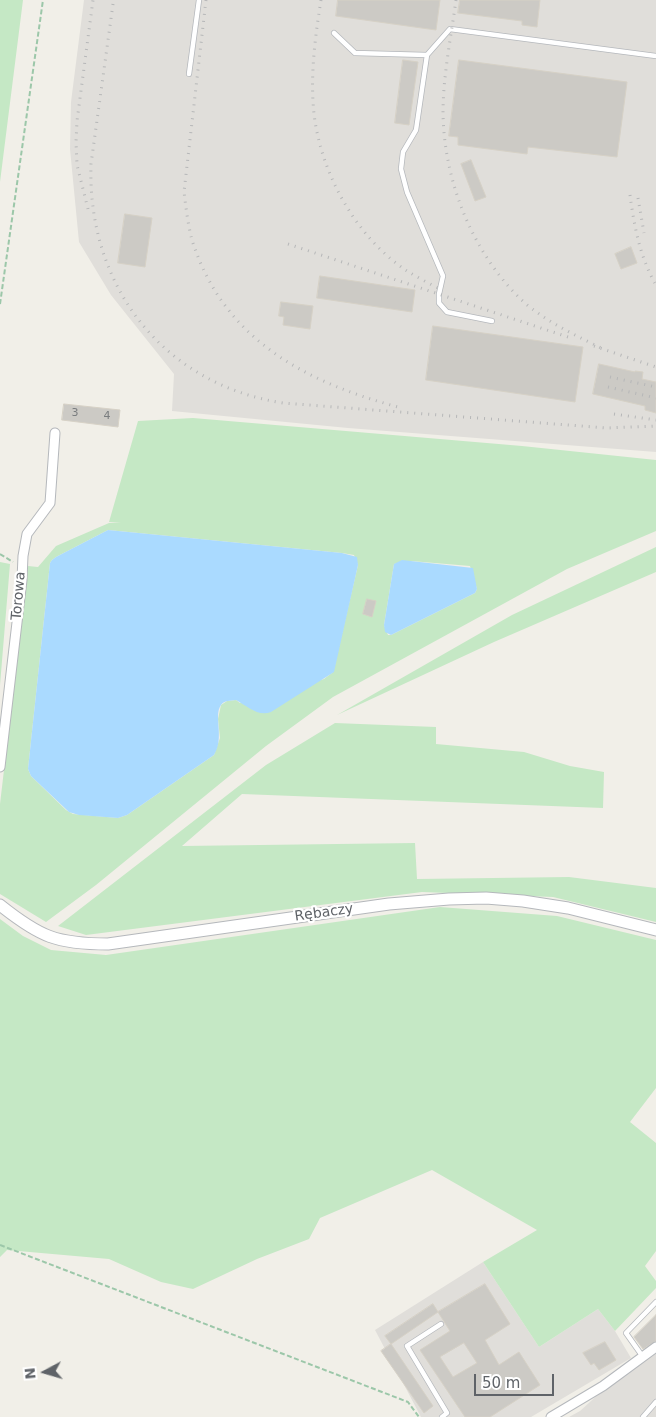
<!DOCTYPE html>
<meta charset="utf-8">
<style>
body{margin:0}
#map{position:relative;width:656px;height:1417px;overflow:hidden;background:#f1efe8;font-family:"DejaVu Sans",sans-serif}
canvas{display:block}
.north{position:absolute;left:20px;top:1347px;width:50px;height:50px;-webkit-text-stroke:4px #fff;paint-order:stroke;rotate:264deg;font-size:14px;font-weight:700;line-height:20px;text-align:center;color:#5f6368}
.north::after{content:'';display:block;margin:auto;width:18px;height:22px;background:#5f6368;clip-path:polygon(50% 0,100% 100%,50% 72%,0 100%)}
.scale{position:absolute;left:474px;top:1374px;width:80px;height:22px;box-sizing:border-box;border:2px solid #5f6368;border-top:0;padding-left:6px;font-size:15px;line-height:18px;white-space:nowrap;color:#5f6368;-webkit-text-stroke:4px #fff;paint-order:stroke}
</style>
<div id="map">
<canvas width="656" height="1417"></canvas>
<div class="north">N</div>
<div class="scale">50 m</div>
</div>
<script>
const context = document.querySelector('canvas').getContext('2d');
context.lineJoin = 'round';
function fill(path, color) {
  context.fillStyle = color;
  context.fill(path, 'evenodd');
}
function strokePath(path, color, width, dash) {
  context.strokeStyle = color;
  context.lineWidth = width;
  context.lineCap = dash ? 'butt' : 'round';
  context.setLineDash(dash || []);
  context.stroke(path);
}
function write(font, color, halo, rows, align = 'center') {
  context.font = font + ' "DejaVu Sans",sans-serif';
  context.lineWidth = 4.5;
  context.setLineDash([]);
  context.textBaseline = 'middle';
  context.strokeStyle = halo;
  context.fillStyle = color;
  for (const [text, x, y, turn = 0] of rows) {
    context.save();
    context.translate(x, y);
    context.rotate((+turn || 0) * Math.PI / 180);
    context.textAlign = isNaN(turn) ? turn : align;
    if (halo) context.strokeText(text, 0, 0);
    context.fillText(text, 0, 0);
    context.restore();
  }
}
const industrial = new Path2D(`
 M84,0H656V452L348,428L172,411L174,374L111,295L79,242L70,149L71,102Z
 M483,1262L539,1347L598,1309L615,1331L631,1358L531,1417H421L375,1330Z
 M656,1342V1417H569L580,1411Z`);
const green = new Path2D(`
 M0,0H23L0,182Z
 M193,418L522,446L656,460V531L567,569L333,697L266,746L96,885L46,922L0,894V804L28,566L38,567L56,546L109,523L121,522H109L138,421ZM108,530L342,553L354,555L358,565L333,672L324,679L240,703L236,700L227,701L221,705L218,719L220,738L214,755L127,815L118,818L73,814L66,810L31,776L28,769L50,563L52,560L56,557ZM411,561L470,566L477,589L475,593L391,635H388L384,625L394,564Z
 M656,547V572L494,642L337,715L512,615Z
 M0,562L10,564L0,685Z
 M335,723L436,727V744L524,752L570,766L604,772L603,808L242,794L182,846L415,843L417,879L569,877L656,888V922L553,897L422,892L86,935L58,926L266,765Z
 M440,907L557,916L656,940V1088L630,1122L656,1143V1251L645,1266L656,1281V1288L615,1331L598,1309L539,1347L483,1262L537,1230L432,1170L320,1218L309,1239L257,1259L193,1289L161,1282L109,1259L7,1250L0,1257V919L23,936L51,950L106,955Z`);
const water = new Path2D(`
 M108,530L342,553L357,557L358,565L334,672L271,712C258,717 247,706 236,700C231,701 224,700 221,705C213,716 225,737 214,755L127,815L118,818L79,815L69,812L31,776L28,769L50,563L52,560L56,557Z
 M402,560L473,568L477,589L475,593L391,635L385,632L384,625L393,570L394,564Z`);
const building = new Path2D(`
 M338,0H440L436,30L336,16Z
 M460,0H540L537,27L522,25V21L458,13Z
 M403,60L418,62L409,125L395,123Z
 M459,60L627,82L617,157L528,147L527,154L458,145V137L449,136Z
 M471,160L486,197L475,201L461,164Z
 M125,214L152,218L145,267L118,263Z
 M631,247L637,263L621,269L615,254Z
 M320,276L415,290L412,312L317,298Z
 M281,302L313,306L310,329L283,325L284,317L279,316Z
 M433,326L583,347L575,402L426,380Z
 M599,364L635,372V371L643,372L642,379L656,382V413L645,410V406L593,394Z
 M64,404L120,410L118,427L62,420Z
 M367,599L376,601L372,617L363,614Z
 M485,1284L510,1324L485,1340L499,1365L519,1352L540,1385L490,1417H465L420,1350L450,1331L438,1312ZM464,1343L477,1363L453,1377L440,1357Z
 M433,1304L438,1312L391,1344L385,1336Z
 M656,1315V1341L643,1349L634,1337Z
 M605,1342L616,1360L599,1370L594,1363L591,1365L583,1353Z
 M391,1344L433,1406L424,1413L381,1351Z`);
const path = new Path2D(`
 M0,304L43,0
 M0,554L13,562
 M0,1245L408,1402L419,1417`);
const service = new Path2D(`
 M334,33L355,53L427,55L450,29L656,56
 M427,55L416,130L403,152L401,169L407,192L443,276L439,294V303L447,312L492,321
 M189,74L199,0
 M441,1324L407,1346L447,1413L442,1417
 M643,1357L626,1333L656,1302
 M643,1417L656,1402`);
const minor = new Path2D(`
 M0,767L22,580L23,556L27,534L50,503L55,433
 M551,1417L603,1386L656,1347`);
const tertiary = new Path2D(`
 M0,905C40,937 57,944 108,944L389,904L449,899L486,898L523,901L568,908L656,930`);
const rail = new Path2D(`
 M206,0L184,192C186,208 188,225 192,240C223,339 305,382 398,407
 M321,0C315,38 310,76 314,114C321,173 355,235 404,269C415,276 428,283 440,289
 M456,0C451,37 443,76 443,113C444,183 474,257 526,304C549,323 575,335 601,348
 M113,4L91,164C87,285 162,384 283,403L607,428L656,426
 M630,195C634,225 640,258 656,285
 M638,198L644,233
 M88,209L77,165L76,142L77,121L93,0
 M288,244L568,337
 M594,346L656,367
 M610,377L656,387
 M608,387L656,398
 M614,414L656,420`);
const numberNames = [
 ["3",75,413],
 ["4",107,416]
];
const streetNames = [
 ["Torowa",19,596,-85],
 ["Rębaczy",324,913,-8]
];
fill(industrial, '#e0deda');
fill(green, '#c5e8c5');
fill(water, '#aadaff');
fill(building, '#cccac5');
strokePath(building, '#d6d1c6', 1);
strokePath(service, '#b5b8bc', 6);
strokePath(minor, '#b5b8bc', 11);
strokePath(tertiary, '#b5b8bc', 13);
strokePath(path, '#9cc7a9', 2, [5, 2.5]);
strokePath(service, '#fff', 4.5);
strokePath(minor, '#fff', 9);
strokePath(tertiary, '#fff', 11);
strokePath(rail, '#b6b7b8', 3, [1, 6]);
write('11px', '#7a7d7f', null, numberNames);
write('14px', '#5f6368', '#fff', streetNames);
</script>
